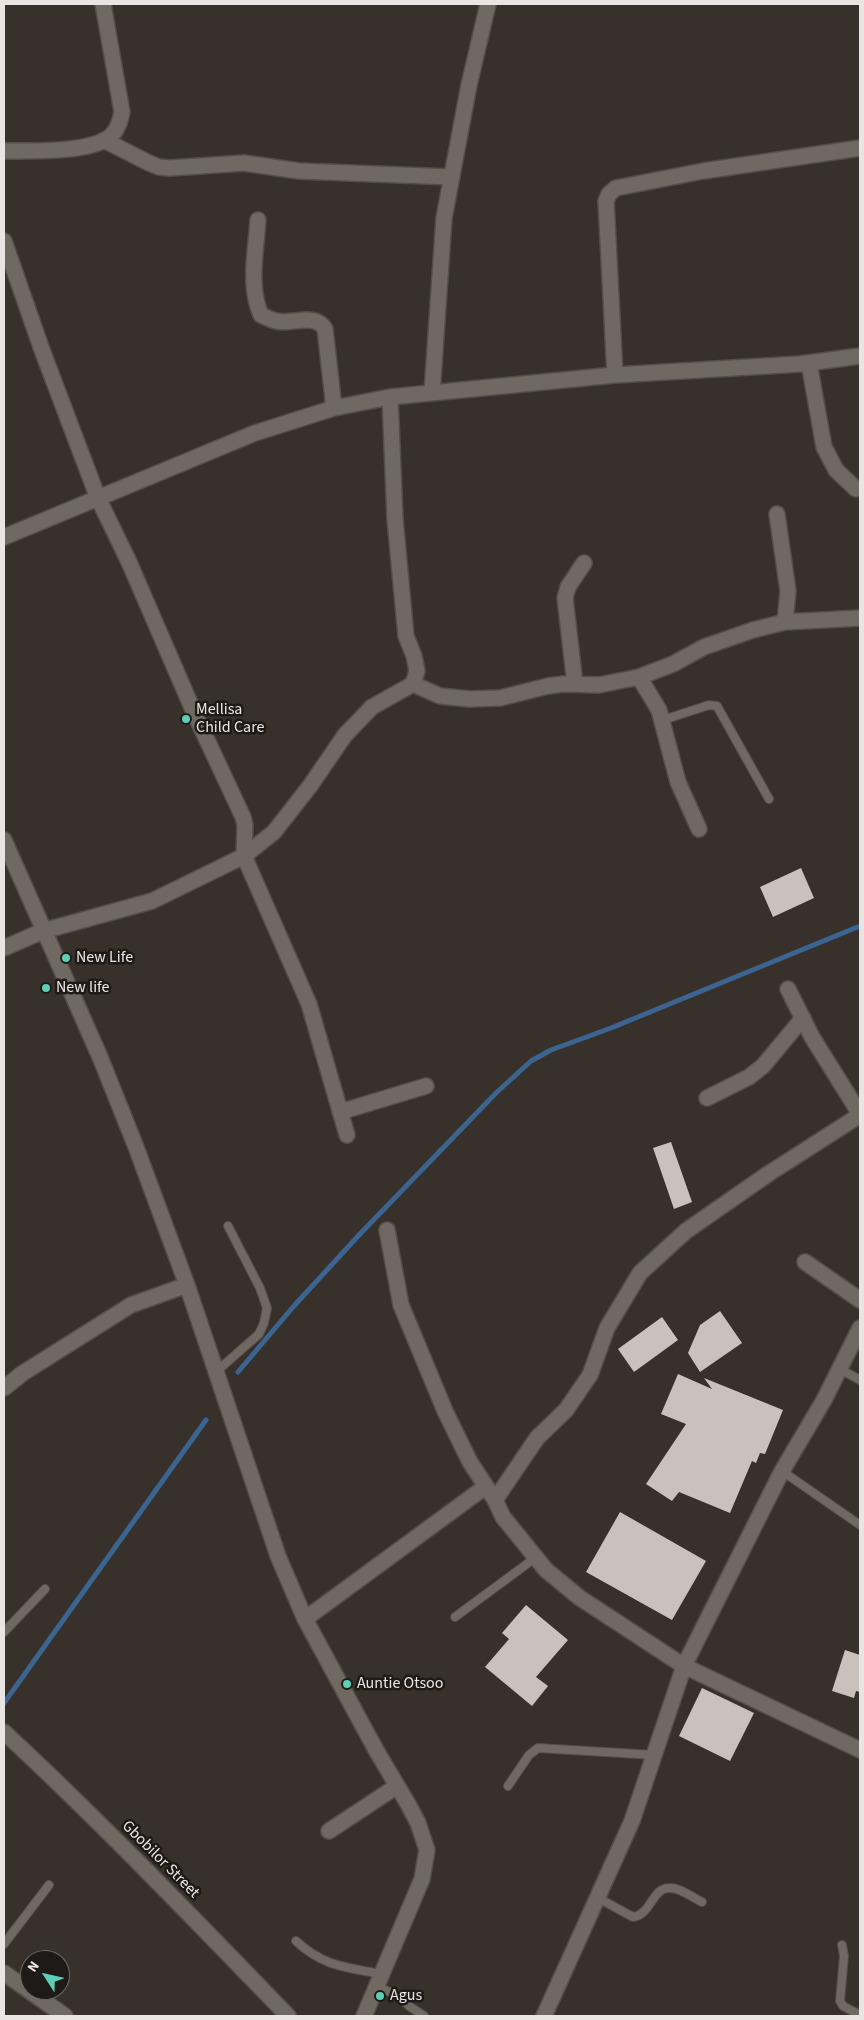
<!DOCTYPE html>
<style>
body{margin:0}
#map{position:relative;width:864px;height:2020px;overflow:hidden;background:#38312b;font-family:"Source Sans 3",sans-serif}
canvas{display:block}
.frame{position:absolute;inset:0;border:5px solid #eae5e2;pointer-events:none}
.north{position:absolute;left:20px;top:1950px;width:50px;height:50px;box-sizing:border-box;background:#1d1a17;border:1px solid #6f6b68;border-radius:50%;rotate:305deg;font-size:14px;font-weight:700;line-height:20px;text-align:center;color:#eae5e2}
.north::after{content:'';display:block;margin:auto;width:18px;height:22px;background:#5eceb7;clip-path:polygon(50% 0,100% 100%,50% 72%,0 100%)}
</style>
<div id="map">
<canvas width="864" height="2020"></canvas>
<div class="frame"></div>
<div class="north">N</div>
</div>
<script>
const context = document.querySelector('canvas').getContext('2d');
context.lineJoin = 'round';
function strokePath(path, color, width, dash) {
  context.strokeStyle = color;
  context.lineWidth = width;
  context.lineCap = dash ? 'butt' : 'round';
  context.setLineDash(dash || []);
  context.stroke(path);
}
function fill(path, color) {
  context.fillStyle = color;
  context.fill(path, 'evenodd');
}
function write(font, color, halo, rows, align = 'center') {
  context.font = font + ' "Source Sans 3",sans-serif';
  context.lineWidth = 5;
  context.setLineDash([]);
  context.textBaseline = 'middle';
  context.strokeStyle = halo;
  context.fillStyle = color;
  for (const [text, x, y, turn = 0] of rows) {
    context.save();
    context.translate(x, y);
    context.rotate((+turn || 0) * Math.PI / 180);
    context.textAlign = isNaN(turn) ? turn : align;
    if (halo) context.strokeText(text, 0, 0);
    context.fillText(text, 0, 0);
    context.restore();
  }
}
const stream = new Path2D(`
 M238,1372L293,1307L359,1235L496,1093L531,1061L551,1050L611,1028L860,926
 M4,1703L206,1420`);
const building = new Path2D(`
 M801,868L814,898L773,917L760,887Z
 M671,1142L692,1202L674,1209L653,1148Z
 M720,1311L742,1343L700,1372L688,1353L700,1325Z
 M662,1317L678,1340L634,1372L618,1349Z
 M678,1374L712,1389L704,1378L783,1410L765,1454L760,1453L756,1463L752,1461L730,1513L679,1492L672,1501L646,1484L686,1424L661,1414Z
 M620,1512L706,1561L672,1620L586,1572Z
 M526,1605L568,1640L536,1677L548,1686L532,1706L485,1667L509,1639L502,1633Z
 M845,1650L860,1655V1692L856,1691L854,1698L832,1691Z
 M702,1688L754,1713L730,1761L679,1736Z`);
const service = new Path2D(`
 M663,720L709,705L717,706L769,799
 M840,1369L860,1380
 M217,1371L259,1334L264,1323L267,1308L260,1288L228,1226
 M782,1471L860,1525
 M455,1617L535,1558
 M4,1632L45,1589
 M508,1786L529,1755L538,1748L654,1755
 M598,1898L633,1917C651,1915 652,1888 669,1888C680,1887 693,1898 702,1902
 M296,1941C324,1967 346,1967 381,1974
 M4,1944L49,1885
 M842,1945L844,1956L840,2001L843,2006L860,2015
 M376,1986L401,1997L409,2006L424,2016`);
const minor = new Path2D(`
 M104,140L149,163L159,167L170,168L244,163L299,171L452,177
 M4,151C30,151 91,153 111,136C118,129 120,121 122,112L103,4
 M258,220C256,251 248,286 261,315C266,317 271,320 276,321C292,325 315,312 325,329L334,408
 M4,241L42,350L98,498L129,562L193,710L243,817L245,825L244,856L309,1004L347,1135
 M809,363L824,447L836,470L856,489
 M615,375L606,201L609,194L616,188L703,171L860,148
 M432,393L444,218L469,85L488,4
 M777,514L788,591L785,622
 M4,537L255,433L334,408L390,397L615,375L800,364L860,356
 M639,677L659,710L678,782L699,829
 M413,684L440,696L469,699L500,698L548,686L563,684L599,685L639,677L673,664L704,647L753,630L785,622L860,618
 M575,684L565,598L568,587L584,563
 M4,840L100,1057L136,1147L187,1285L278,1556L305,1619L376,1750L408,1804L418,1823L427,1850L422,1879L364,2016
 M4,948L43,931L152,901L244,856L274,832L310,786L345,735L372,707L413,684L417,671L414,656L406,636L395,519L390,397
 M788,989L812,1037L860,1114
 M707,1098L749,1077L763,1066L803,1018
 M340,1112L426,1086
 M387,1230L401,1305L445,1411L470,1462L495,1500L503,1517L546,1570L580,1598L684,1666L860,1750
 M805,1262L860,1300
 M4,1388L23,1373L131,1305L187,1285
 M495,1500L537,1438L566,1410L590,1375L607,1328L640,1273L686,1231L768,1174L860,1115
 M305,1619L485,1487
 M4,1732C102,1823 195,1920 288,2016
 M329,1831L397,1786
 M4,1973L65,2016
 M544,2016L632,1821L684,1666L782,1471L824,1400L860,1328`);
const markers = [
 [186,719,5,"#5eceb7"],
 [66,958,5,"#5eceb7"],
 [46,988,5,"#5eceb7"],
 [347,1684,5,"#5eceb7"],
 [380,1996,5,"#5eceb7"]
];
const poiNames = [
 ["Mellisa",196,710],
 ["Child Care",196,728],
 ["New Life",76,958],
 ["New life",56,988],
 ["Auntie Otsoo",357,1684],
 ["Agus",390,1996]
];
const streetNames = [
 ["Gbobilor Street",160,1860,45]
];
strokePath(stream, '#3b6491', 5);
fill(building, '#c9c1ba');
strokePath(service, '#544e4a', 10);
strokePath(minor, '#544e4a', 18);
strokePath(service, '#706962', 8);
strokePath(minor, '#706962', 15);
for (const [x, y, r, color] of markers) {
  const dot = new Path2D();
  dot.arc(x, y, r, 0, 2 * Math.PI);
  context.fillStyle = color;
  context.fill(dot);
  strokePath(dot, '#1d1a17', 2);
}
write('16px', '#eae5e2', '#1d1a17', poiNames, 'left');
write('16px', '#eae5e2', '#1d1a17', streetNames);
</script>
